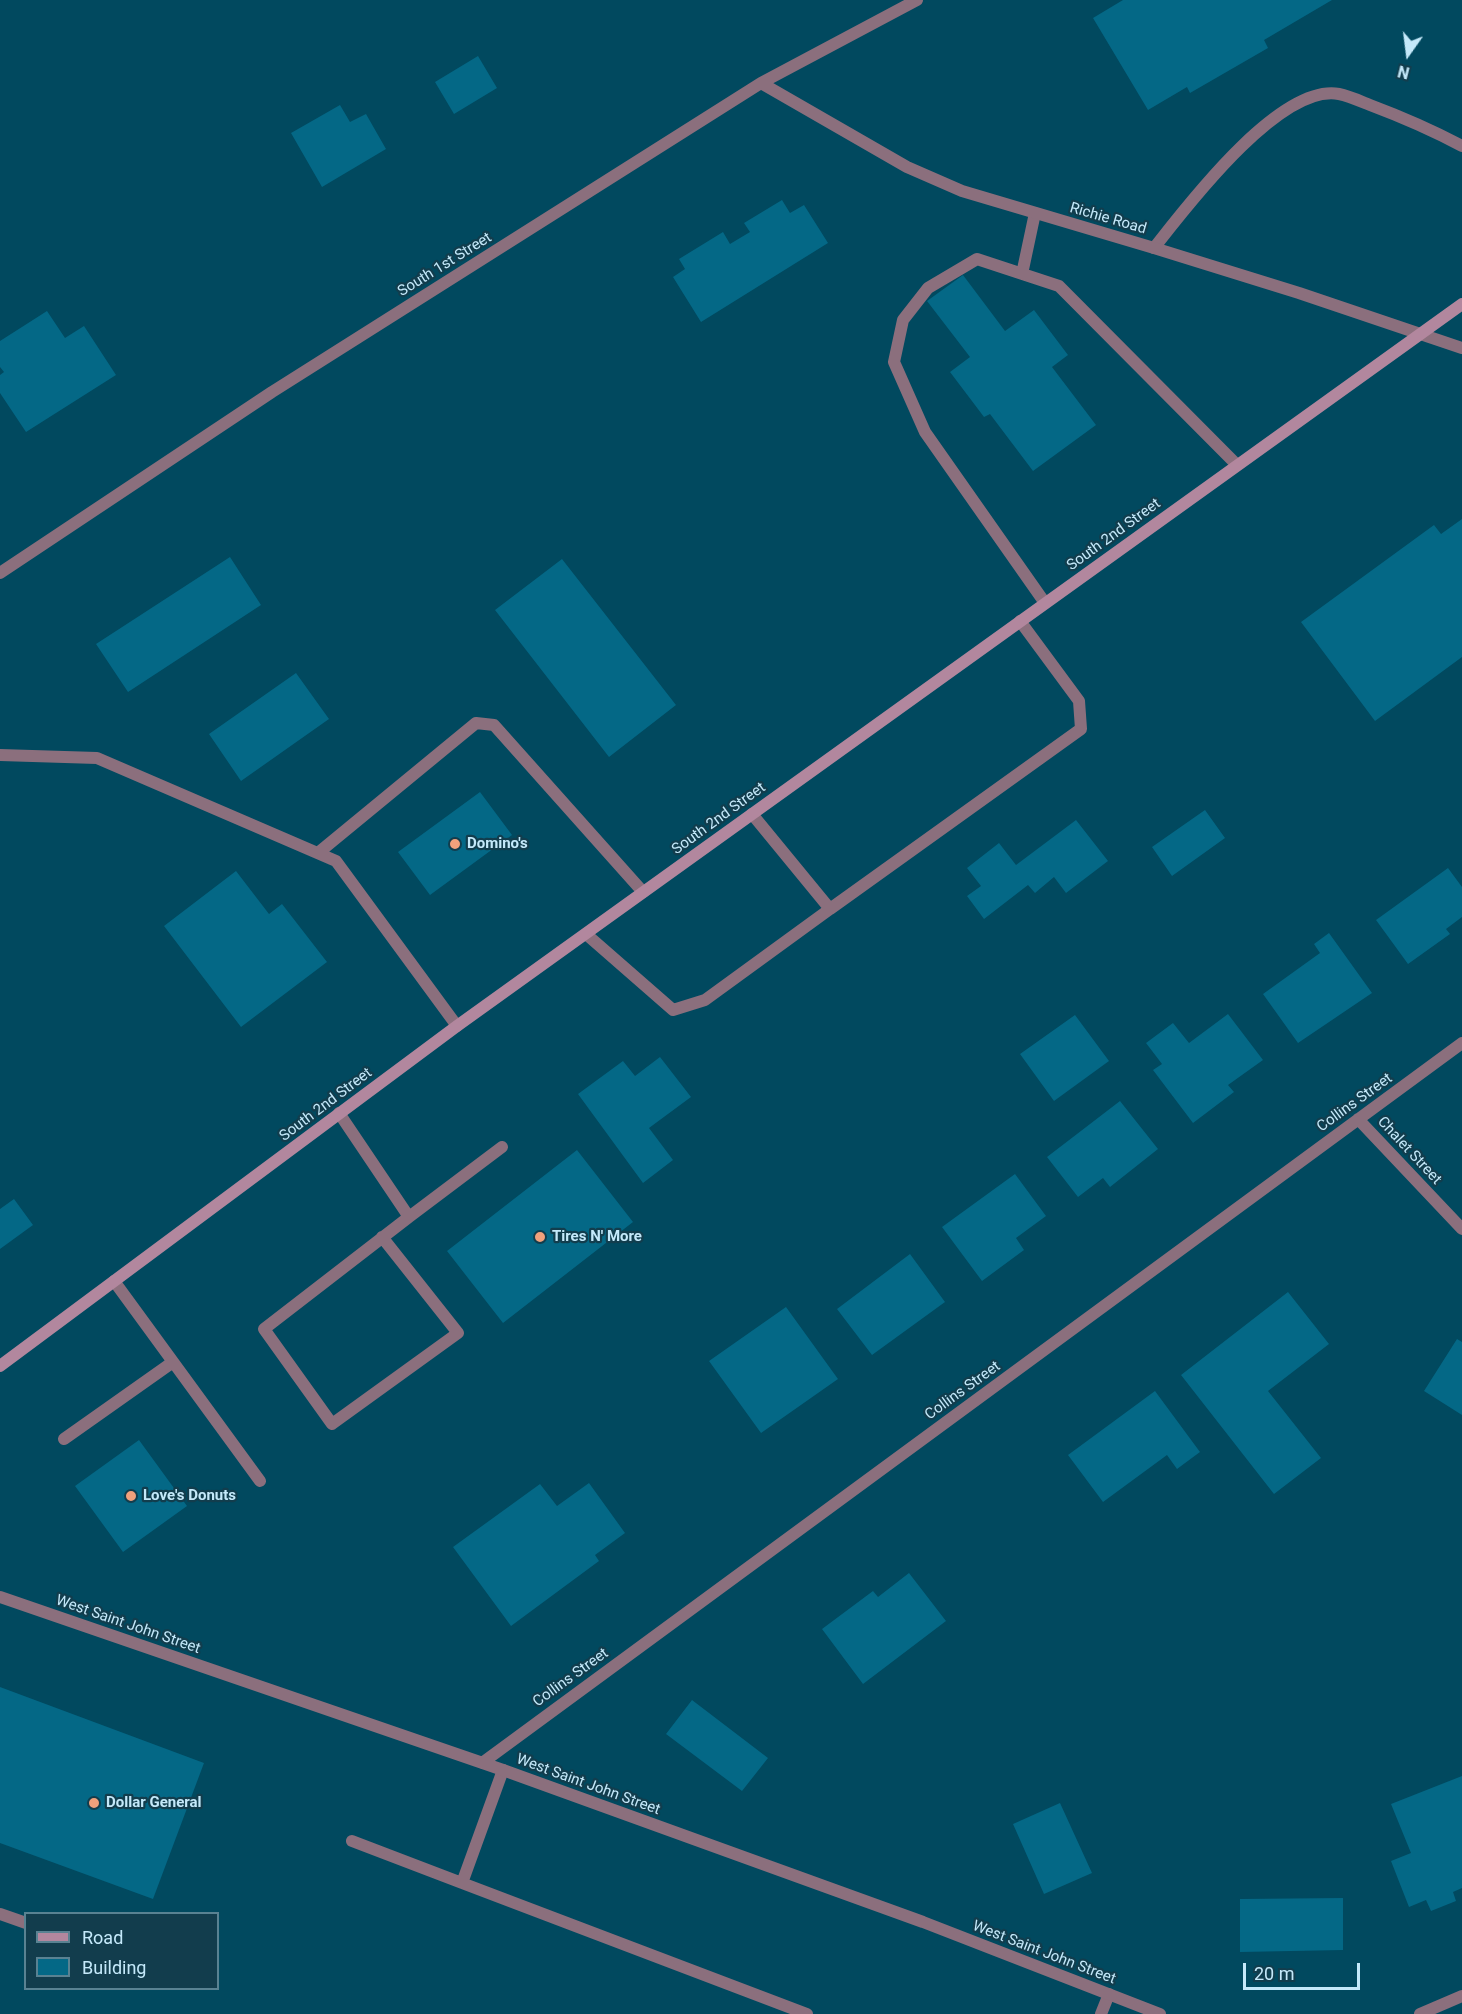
<!DOCTYPE html>
<style>
body{margin:0}
#map{position:relative;width:1462px;height:2014px;overflow:hidden;background:#01495f;font-family:Roboto,sans-serif}
canvas{display:block}
.legend{position:absolute;left:24px;top:1912px;width:195px;height:78px;box-sizing:border-box;background:#123d4d;border:2px solid #598292;margin:0;padding:8px 10px;list-style:none;font-size:18px;color:#c4e9fa}
.legend li{display:flex;align-items:center;gap:12px;height:30px}
.legend b{width:30px;border:2px solid #598292}
.north{position:absolute;left:1378px;top:24px;width:60px;height:60px;-webkit-text-stroke:4px #123d4d;paint-order:stroke;rotate:194deg;font-size:16px;font-weight:700;line-height:24px;text-align:center;color:#c4e9fa}
.north::after{content:'';display:block;margin:auto;width:21px;height:27px;background:#c4e9fa;clip-path:polygon(50% 0,100% 100%,50% 72%,0 100%)}
.scale{position:absolute;left:1243px;top:1963px;width:117px;height:27px;box-sizing:border-box;border:3px solid #c4e9fa;border-top:0;padding-left:8px;font-size:18px;line-height:21px;white-space:nowrap;color:#c4e9fa;-webkit-text-stroke:4px #123d4d;paint-order:stroke}
</style>
<div id="map">
<canvas width="1462" height="2014"></canvas>
<ul class="legend">
<li><b style="height:8px;background:#b2879e"></b>Road</li>
<li><b style="height:16px;background:#046886"></b>Building</li>
</ul>
<div class="north">N</div>
<div class="scale">20 m</div>
</div>
<script>
const context = document.querySelector('canvas').getContext('2d');
context.lineJoin = 'round';
function fill(path, color) {
  context.fillStyle = color;
  context.fill(path, 'evenodd');
}
function strokePath(path, color, width, dash) {
  context.strokeStyle = color;
  context.lineWidth = width;
  context.lineCap = dash ? 'butt' : 'round';
  context.setLineDash(dash || []);
  context.stroke(path);
}
function write(font, color, halo, rows, align = 'center') {
  context.font = font + ' Roboto,sans-serif';
  context.lineWidth = 4.5;
  context.setLineDash([]);
  context.textBaseline = 'middle';
  context.strokeStyle = halo;
  context.fillStyle = color;
  for (const [text, x, y, turn = 0] of rows) {
    context.save();
    context.translate(x, y);
    context.rotate((+turn || 0) * Math.PI / 180);
    context.textAlign = isNaN(turn) ? turn : align;
    if (halo) context.strokeText(text, 0, 0);
    context.fillText(text, 0, 0);
    context.restore();
  }
}
const building = new Path2D(`
 M1123,0H1332L1264,40L1268,48L1190,93L1187,87L1148,110L1093,18Z
 M478,56L497,88L454,114L435,82Z
 M340,105L350,122L366,114L386,149L322,187L291,133Z
 M782,200L790,213L804,205L828,243L701,322L673,277L685,269L679,259L723,232L730,244L750,232L744,223Z
 M963,275L1005,331L1034,310L1068,355L1052,367L1096,425L1033,471L990,414L984,417L950,372L970,357L927,301Z
 M47,311L65,338L84,326L116,375L26,432L0,393V375L4,372L0,367V341Z
 M1462,519V657L1375,721L1301,622L1434,525L1441,534Z
 M230,557L261,605L128,692L96,644Z
 M562,559L676,705L609,757L495,610Z
 M296,673L329,719L241,781L209,734Z
 M480,792L512,835L430,895L398,852Z
 M1205,810L1225,838L1172,876L1152,847Z
 M1076,820L1108,861L1066,893L1054,877L1035,893L1028,885L984,919L967,896L981,886L967,868L999,843L1016,865Z
 M1448,868L1462,887V917L1446,929L1450,934L1408,964L1376,920Z
 M236,871L269,914L282,904L327,962L241,1027L164,926Z
 M1329,933L1372,993L1298,1043L1263,994L1320,953L1314,944Z
 M1228,1014L1263,1060L1228,1085L1234,1092L1193,1123L1153,1070L1162,1064L1146,1043L1173,1023L1189,1043Z
 M1075,1015L1109,1061L1054,1101L1020,1054Z
 M660,1057L691,1097L649,1128L673,1160L643,1183L578,1094L623,1061L635,1076Z
 M1120,1101L1158,1149L1110,1187L1103,1178L1078,1197L1047,1157Z
 M577,1150L633,1222L503,1323L447,1251Z
 M1015,1174L1046,1216L1016,1238L1024,1250L982,1281L942,1227Z
 M14,1199L33,1225L0,1249V1209Z
 M910,1254L945,1302L872,1355L837,1309Z
 M1288,1292L1329,1344L1268,1391L1321,1458L1274,1494L1181,1375Z
 M786,1307L838,1379L761,1433L709,1361Z
 M1457,1339L1462,1342V1415L1424,1391Z
 M1155,1391L1200,1452L1177,1469L1167,1455L1103,1502L1068,1455Z
 M139,1440L187,1506L123,1552L75,1486Z
 M589,1483L625,1533L595,1555L599,1561L511,1626L453,1547L540,1484L557,1506Z
 M909,1573L946,1621L863,1684L822,1629L873,1591L878,1597Z
 M0,1687L204,1763L153,1899L0,1843Z
 M692,1700L768,1758L742,1791L666,1734Z
 M1462,1776V1888L1453,1892L1456,1901L1431,1911L1426,1900L1409,1907L1391,1861L1411,1853L1391,1804Z
 M1060,1803L1092,1873L1044,1894L1013,1824Z
 M1343,1898V1950L1240,1952V1899Z`);
const service = new Path2D(`
 M1154,248C1187,206 1280,83 1339,94C1349,96 1360,101 1370,105C1402,117 1432,130 1462,146
 M1022,274L1035,213
 M1045,603L925,432L894,362L903,320L928,288L977,259L1059,286L1237,465
 M0,755L97,758L336,861L457,1026
 M752,814L830,909L1081,729L1079,701L1020,621
 M318,853L476,723L494,725L643,892
 M586,934L673,1010L705,1000L830,909
 M339,1113L409,1217L264,1329L332,1424L458,1333L382,1237
 M409,1217L502,1147
 M114,1281L260,1481
 M64,1439L173,1362
 M503,1770L462,1883L807,2014
 M352,1841L462,1883
 M0,1914L26,1923
 M1101,2014L1109,1994`);
const minor = new Path2D(`
 M761,83L907,167L962,191L1154,248L1299,293L1462,348
 M0,573L272,392L761,83L917,0
 M1358,1119L1462,1229
 M0,1597L503,1770L923,1922L1160,2014
 M482,1763L1462,1043
 M1420,2014L1462,1996`);
const secondary = new Path2D(`
 M0,1366L457,1026L1462,304`);
const markers = [
 [455,844,6,"#f1a17c"],
 [540,1237,6,"#f1a17c"],
 [131,1496,6,"#f1a17c"],
 [94,1803,6,"#f1a17c"]
];
const streetNames = [
 ["Richie Road",1108,219,16],
 ["South 1st Street",445,265,-32],
 ["South 2nd Street",1114,535,-36],
 ["South 2nd Street",719,819,-36],
 ["Collins Street",1355,1103,-36],
 ["South 2nd Street",326,1105,-37],
 ["Chalet Street",1409,1151,47],
 ["Collins Street",963,1391,-36],
 ["West Saint John Street",128,1625,19],
 ["Collins Street",571,1678,-36],
 ["West Saint John Street",588,1785,20],
 ["West Saint John Street",1044,1953,21]
];
const poiNames = [
 ["Domino's",467,844],
 ["Tires N' More",552,1237],
 ["Love's Donuts",143,1496],
 ["Dollar General",106,1803]
];
fill(building, '#046886');
strokePath(service, '#8b6f7d', 12);
strokePath(minor, '#8b6f7d', 12);
strokePath(secondary, '#b2879e', 12);
for (const [x, y, r, color] of markers) {
  const dot = new Path2D();
  dot.arc(x, y, r, 0, 2 * Math.PI);
  context.fillStyle = color;
  context.fill(dot);
  strokePath(dot, '#123d4d', 2);
}
write('15px', '#c4e9fa', '#123d4d', streetNames);
write('bold 15px', '#c4e9fa', '#123d4d', poiNames, 'left');
</script>
